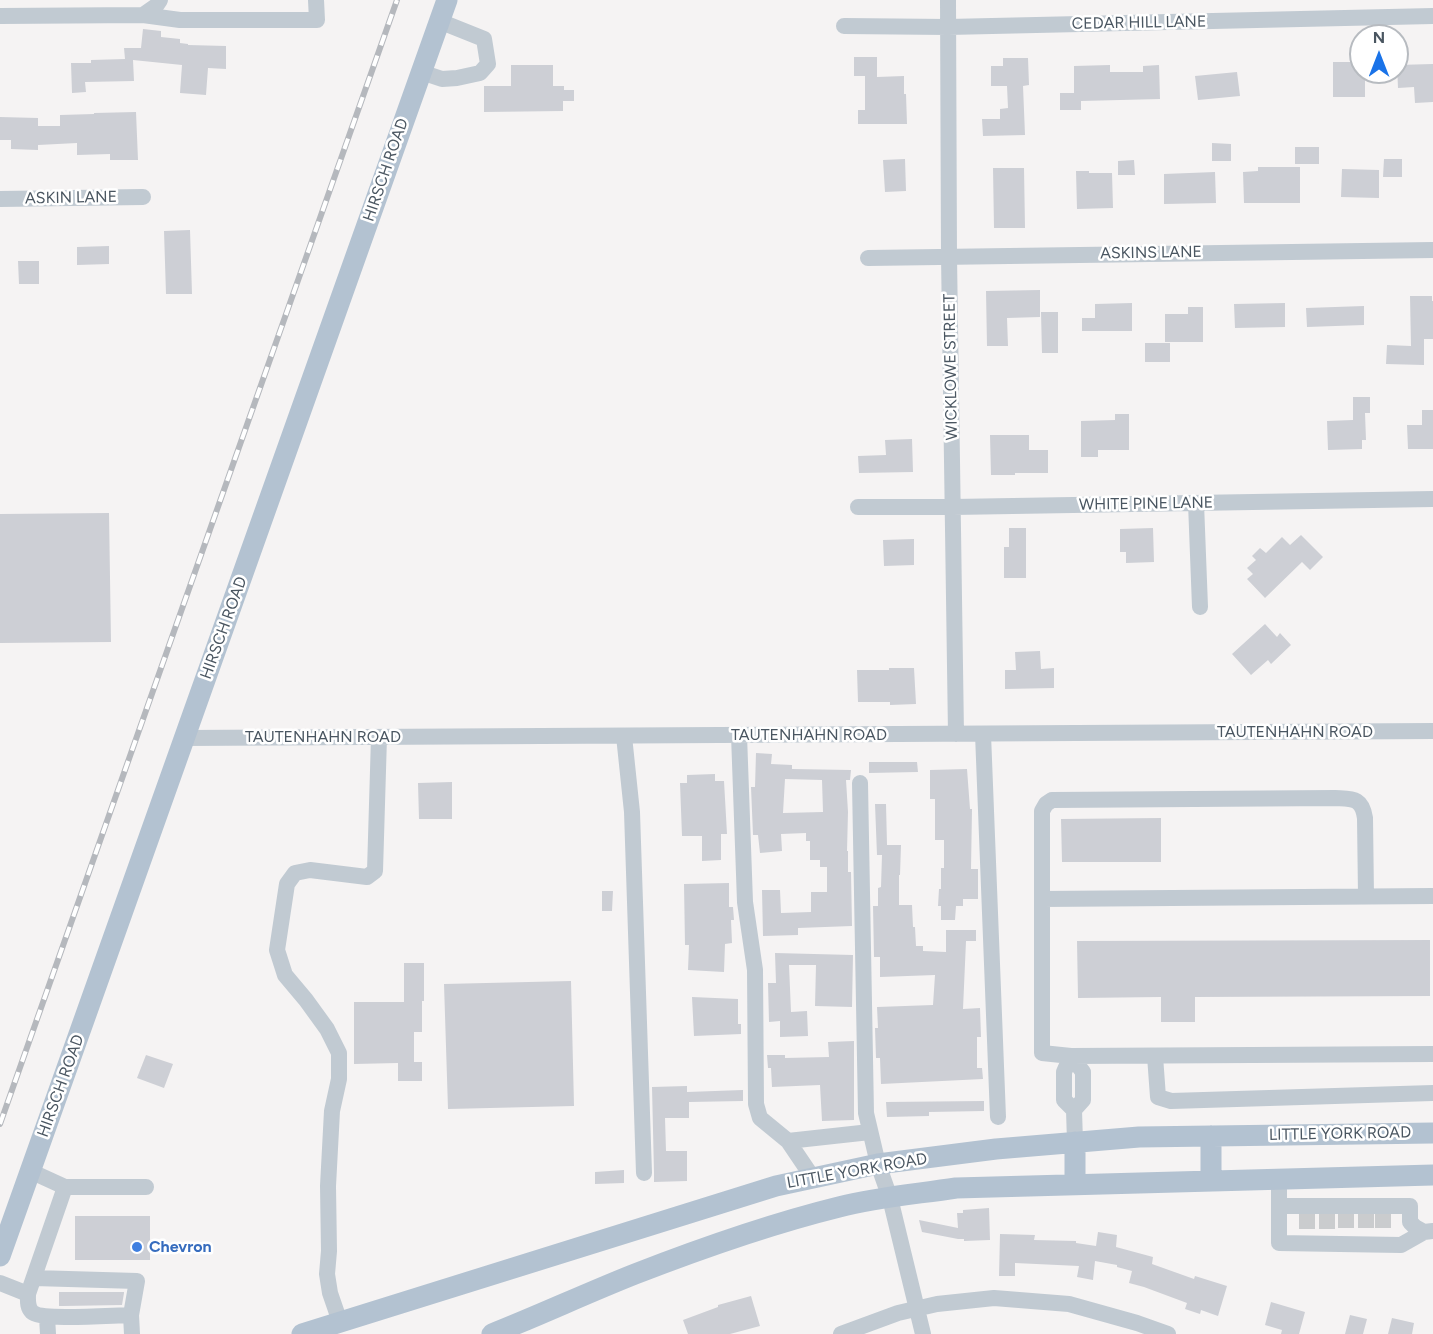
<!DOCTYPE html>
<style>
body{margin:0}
#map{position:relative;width:1433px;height:1334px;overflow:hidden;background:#f5f3f3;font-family:Figtree,sans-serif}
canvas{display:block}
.north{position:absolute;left:1349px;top:24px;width:60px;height:60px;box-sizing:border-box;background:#fff;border:2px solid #b7bbc0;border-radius:50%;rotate:0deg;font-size:16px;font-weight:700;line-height:24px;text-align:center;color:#4a5661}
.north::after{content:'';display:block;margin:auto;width:21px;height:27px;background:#1a73e8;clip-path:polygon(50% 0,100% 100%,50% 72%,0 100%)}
</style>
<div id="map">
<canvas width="1433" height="1334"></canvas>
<div class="north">N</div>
</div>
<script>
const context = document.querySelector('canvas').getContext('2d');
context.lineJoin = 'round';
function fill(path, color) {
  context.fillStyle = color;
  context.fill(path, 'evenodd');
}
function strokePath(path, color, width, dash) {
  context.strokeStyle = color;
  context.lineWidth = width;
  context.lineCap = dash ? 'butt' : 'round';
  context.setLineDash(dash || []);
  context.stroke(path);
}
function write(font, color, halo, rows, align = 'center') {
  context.font = font + ' Figtree,sans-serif';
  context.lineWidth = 5;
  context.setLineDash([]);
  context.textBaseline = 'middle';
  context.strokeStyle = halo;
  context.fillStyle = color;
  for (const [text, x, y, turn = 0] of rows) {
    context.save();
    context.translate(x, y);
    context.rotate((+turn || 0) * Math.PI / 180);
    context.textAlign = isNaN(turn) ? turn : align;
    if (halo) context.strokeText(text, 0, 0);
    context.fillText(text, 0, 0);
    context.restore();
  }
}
const building = new Path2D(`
 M143,29L161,31V37L180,39V43L188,44V45L226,46V69L208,68L206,95L180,93L182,65L133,60L134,81L85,82L86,92L72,93L71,63H91V60L125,59L124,48H141Z
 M854,57H877V77L904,76V94H906L907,124H858V110H865V76H854Z
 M1003,58H1028L1029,85L1023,86L1025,135L983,136L982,119H1000V109L1008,108L1007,86H991V66H1003Z
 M1333,62H1361V72H1365V97H1333Z
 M1433,64V102L1415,103L1414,87L1398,88L1397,65Z
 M511,65H553V86H564V90H574V101H563V111L484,112V86H511Z
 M1110,65V72H1143V66L1159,65L1160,99L1081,101V110H1060V93H1074V66Z
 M1237,72L1240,96L1198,100L1195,76Z
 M136,112L138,160H110V154L77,155V143L38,145V150L11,149V140H0V117L38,118V126H60V115L94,114V113Z
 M1212,143L1231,144V161H1212Z
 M1295,147H1319V164H1295Z
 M905,159L906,191L885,192L883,160Z
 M1384,159H1402V177H1383Z
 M1134,160L1135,175H1118V161Z
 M1258,167H1300V203H1244L1243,172L1258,171Z
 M993,168H1024L1025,228H994Z
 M1342,169L1379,170V198L1341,197Z
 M1076,171H1089V173H1112L1113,208L1077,209Z
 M1215,172L1216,203L1164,204V174Z
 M190,230L192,294H166L164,231Z
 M109,246V264L77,265V247Z
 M18,261H39V284H19Z
 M1040,290V317L1007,318L1008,346H987L986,291Z
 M1410,296H1432V301H1433V339H1424V365L1386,364L1387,345L1411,346Z
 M1132,303V331H1082V318H1095V304Z
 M1285,303V327L1235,328L1234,304Z
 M1364,306V325L1307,327L1306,308Z
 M1188,307H1203V342H1165V314H1188Z
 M1041,312H1058V353H1042Z
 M1145,343H1170V362H1145Z
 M1353,397H1370V413H1365L1366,440H1362V449L1328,450L1327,421L1353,420Z
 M1422,410H1433V449H1408L1407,425H1422Z
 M1115,414H1129V450H1098V457H1081V421L1115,420Z
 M990,435H1029V450H1048V473H1015V475H991Z
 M912,439L913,472L859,473L858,456L886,455L885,440Z
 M109,513L111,642L0,643V514Z
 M1009,528H1026V578H1004V547H1009Z
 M1153,528L1154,562L1126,563V552H1120V529Z
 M1301,535L1323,557L1310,570L1302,562L1265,598L1247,579L1253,574L1247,568L1256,560L1252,556L1260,548L1266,553L1282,537L1290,545Z
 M914,539V565L884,566L883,540Z
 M1265,624L1277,637L1280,633L1291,645L1271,664L1268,660L1251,675L1232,654Z
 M1040,651L1041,669L1054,668V688L1005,689V670H1016L1015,652Z
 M889,668H914L916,704L890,705V702H858L857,670H889Z
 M756,753L772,754L771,764L792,765V769L851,770L850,780H846L848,812L847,851H848V872H851L852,926L798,928V935L763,936L762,890H780L781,913L811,912V892H827V867H820V860H810V841H806V833L781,834L782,851L760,853L758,835H753L751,787H755ZM785,779L822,780L823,812L783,813Z
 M869,762H917L918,772L869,773Z
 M967,769L970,809H972L971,869H978V899H963V906H956L955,920H941V906H938L939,889H941V868H944V840H935V799H930V770Z
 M715,774V781H724L727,834H721V860L702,861V836H682L680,783H687V775Z
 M452,782V819H419L418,783Z
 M875,804H886L887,845H901L900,875H899V905H912L913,927H915L916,946H923V951L946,952V930H976V941H966L963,1009L980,1008L981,1037H977V1068H982L983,1079L881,1084L880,1058H876L875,1028H878L877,1007L933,1005L935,975L880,977V957H874L873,906H878V888L881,887L882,855H877Z
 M1161,818V862H1062L1061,819Z
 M729,883V907H733L734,920H731L732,943L725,944L724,972L688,970L689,945H685L684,884Z
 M602,891H613L612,911H602Z
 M1430,940V996L1195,997V1022H1161V997L1078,998L1077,941Z
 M775,953L853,955L852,1007L815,1006L816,965H789L791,1012L807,1011L808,1036L780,1037V1021L769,1022L768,983H776Z
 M404,963H424V1001H422V1032H414V1062H422V1081H398V1063L354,1064V1002H404Z
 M571,981L574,1106L448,1109L444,984Z
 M692,997L738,999V1024H741V1034L694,1036Z
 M854,1041V1120L822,1121L820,1085L772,1087L771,1068H768L767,1055H785V1058L829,1057L828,1042Z
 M146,1055L173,1064L164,1088L137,1078Z
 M687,1086V1092L743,1090V1101L689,1102V1118H665L666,1151H687V1181L654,1182V1173L652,1087Z
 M984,1101V1111L929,1112V1116L887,1117L886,1102Z
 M624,1170V1183L595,1184V1172Z
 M989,1208L990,1240L964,1241V1239H958L922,1232L919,1220L958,1228L957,1213H963V1210Z
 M75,1216H150V1260H75Z
 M1098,1232L1117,1235L1116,1247L1153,1257L1152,1264L1194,1279L1195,1276L1227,1286L1218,1316L1201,1310L1200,1314L1185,1309L1187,1303L1144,1287L1129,1283L1132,1271L1117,1267V1265L1095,1261L1093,1280L1077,1277L1079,1266L1015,1263V1276H999L1000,1234L1035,1235L1034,1240L1076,1241V1243L1096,1246Z
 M59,1292H124V1293L122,1305L63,1306H59Z
 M751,1296L760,1326L730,1334H688L683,1320L718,1307V1305Z
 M1271,1302L1305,1312L1299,1334H1281L1282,1330L1265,1325Z
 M1350,1315L1367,1319L1363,1334H1345Z
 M1392,1318L1414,1323L1412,1334H1388Z`);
const minorTunnel = new Path2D(`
 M1346,1212V1230
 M1366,1212V1231
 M1383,1212V1229
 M1307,1213V1230
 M1327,1213V1231`);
const minor = new Path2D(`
 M948,0L949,256L956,734
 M143,15L156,6L160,0
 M0,16L143,15L180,20H317L316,0
 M844,26L948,27L1433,16
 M421,72L442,79L457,78L480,73L488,64L484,39L439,21
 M0,199L143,197
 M868,258L1433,250
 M1196,503L1200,607
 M858,507H953L1433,499
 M983,734L998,1117
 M739,735L745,902L755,970L756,1104L760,1118L788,1141L813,1178
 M624,736L632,812L644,1173
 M185,738L1433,731
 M860,783L866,1113L878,1164L890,1198L923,1334
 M1433,896L1042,899V1053L1071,1056L1433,1054
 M1042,899V811L1046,804L1052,800L1335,798C1352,799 1362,797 1365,818L1366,896
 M1071,1056L1064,1072V1100L1074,1110L1075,1142
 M1071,1056L1083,1072V1100L1074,1110
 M1155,1056L1158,1097L1171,1101L1433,1093
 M788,1141L870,1132
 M30,1171L65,1187H146
 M1279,1178V1243L1401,1245L1424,1232L1433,1231
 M65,1187L28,1294C28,1301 27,1307 32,1312C41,1321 114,1315 131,1315
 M1279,1206H1410V1222L1415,1227L1424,1232
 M34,1278L137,1281L131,1315L132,1334
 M0,1283L28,1294
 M47,1317L48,1334
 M340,1322L330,1293L327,1274L329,1251L328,1186L332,1111L339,1079V1053L327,1029L306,1000L285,975L277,950L287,884L295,873L310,870L367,877L375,871L379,737
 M841,1334L898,1313L937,1304L994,1298L1069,1304L1137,1323L1168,1334`);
const major = new Path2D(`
 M1211,1136V1180
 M1075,1142V1184
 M0,1256L447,0
 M302,1334L776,1186L878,1164L996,1149L1139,1137L1433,1133
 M492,1334C540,1315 587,1293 635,1274C702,1248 770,1224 839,1207C877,1197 917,1194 956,1188L1433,1175`);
const rail = new Path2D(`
 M0,1124L397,0`);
const markers = [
 [137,1247,6,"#3f7fe0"]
];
const streetNames = [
 ["CEDAR HILL LANE",1139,23,-1],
 ["HIRSCH ROAD",386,170,-71],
 ["ASKIN LANE",71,198,-1],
 ["ASKINS LANE",1151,253,-1],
 ["WICKLOWE STREET",951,367,-91],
 ["WHITE PINE LANE",1146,504,-1],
 ["HIRSCH ROAD",224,628,-70],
 ["TAUTENHAHN ROAD",1295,732],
 ["TAUTENHAHN ROAD",809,735],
 ["TAUTENHAHN ROAD",323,737],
 ["HIRSCH ROAD",61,1086,-70],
 ["LITTLE YORK ROAD",1340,1134,-1],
 ["LITTLE YORK ROAD",857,1171,-10]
];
const shopNames = [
 ["Chevron",149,1247]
];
fill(building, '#cdcfd5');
strokePath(minorTunnel, '#caccce', 16, [16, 8]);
strokePath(minor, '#c1cad2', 16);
strokePath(major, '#b3c2d1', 21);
strokePath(rail, '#b5b8bd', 6);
strokePath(rail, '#fff', 4, [11]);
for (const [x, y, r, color] of markers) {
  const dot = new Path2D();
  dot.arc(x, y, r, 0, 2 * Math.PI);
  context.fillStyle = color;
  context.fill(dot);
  strokePath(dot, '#fff', 2);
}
write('16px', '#4a5661', '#fff', streetNames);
write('bold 16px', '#366cbe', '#fff', shopNames, 'left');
</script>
